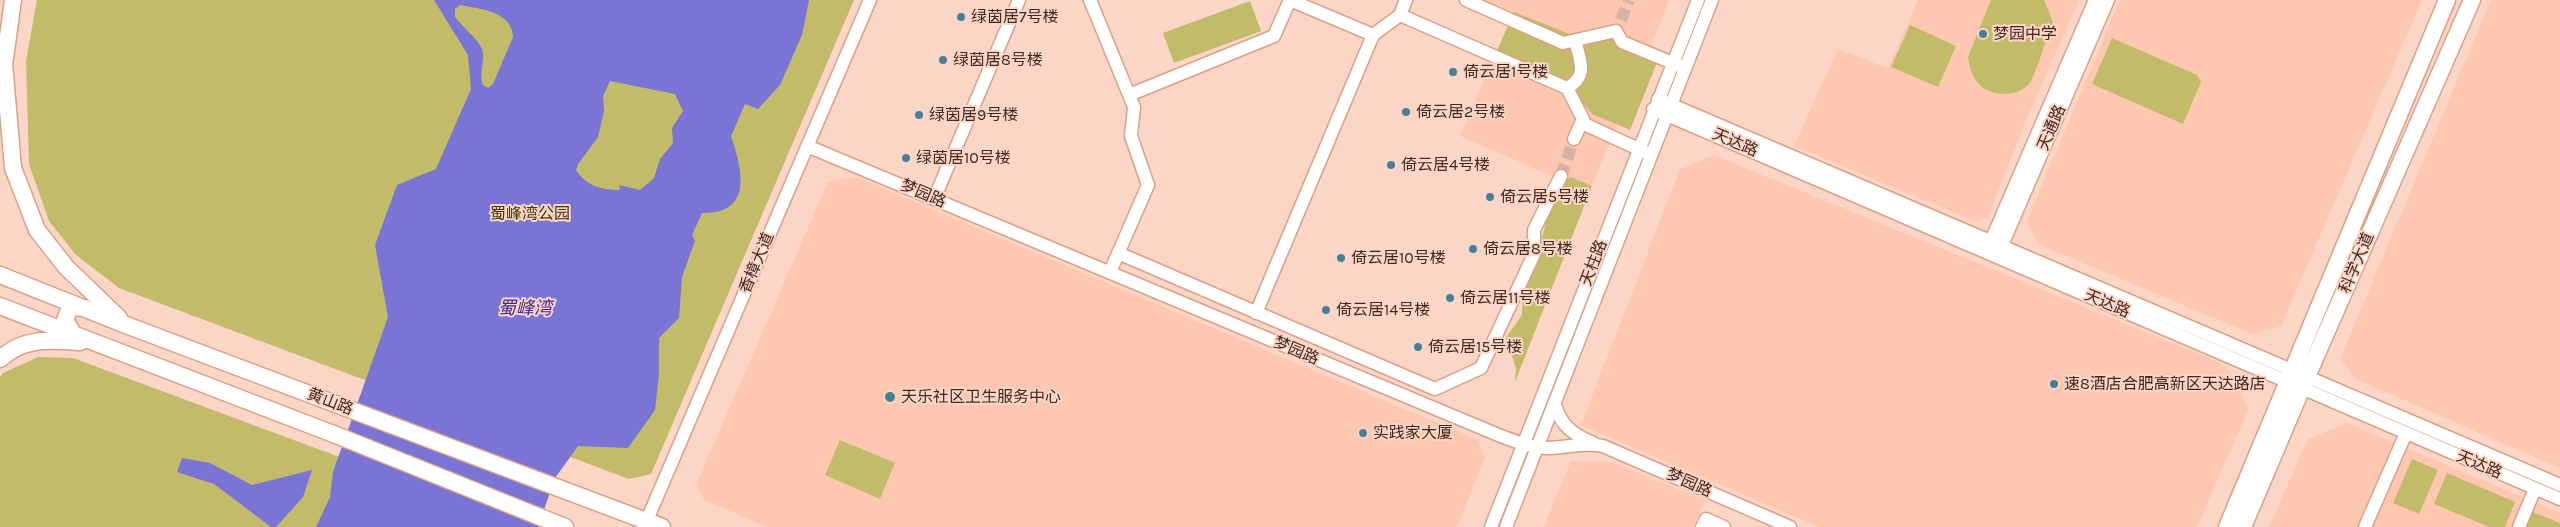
<!DOCTYPE html>
<meta charset="utf-8">
<style>
body{margin:0}
canvas{display:block;background:#fbd6c6}
</style>
<canvas width="2560" height="527"></canvas>
<script>
const context = document.querySelector('canvas').getContext('2d');
context.lineJoin = 'round';
function fill(path, color) {
  context.fillStyle = color;
  context.fill(path, 'evenodd');
}
function strokePath(path, color, width, dash) {
  context.strokeStyle = color;
  context.lineWidth = width;
  context.lineCap = dash ? 'butt' : 'round';
  context.setLineDash(dash || []);
  context.stroke(path);
}
function write(font, color, halo, rows, align = 'center') {
  context.font = font + ' Karla,"Noto Sans SC",sans-serif';
  context.lineWidth = 4;
  context.setLineDash([]);
  context.textBaseline = 'middle';
  context.strokeStyle = halo;
  context.fillStyle = color;
  for (const [text, x, y, turn = 0] of rows) {
    context.save();
    context.translate(x, y);
    context.rotate((+turn || 0) * Math.PI / 180);
    context.textAlign = isNaN(turn) ? turn : align;
    if (halo) context.strokeText(text, 0, 0);
    context.fillText(text, 0, 0);
    context.restore();
  }
}
const built = new Path2D(`
 M1485,0H1669L1649,51L1597,28L1577,35L1566,34Z
 M1918,0H2079L2023,127L1988,217L1977,222L1794,146L1838,49L1888,68Z
 M2120,0H2422L2281,326L2252,334L2038,244L2027,221Z
 M2491,0H2560V468L2356,379L2340,359Z
 M1496,53L1576,88L1581,101L1592,114L1617,125L1592,186L1571,177L1563,181L1460,136Z
 M1714,155L2216,361L2226,368L2236,378L2248,410L2197,527H1819L1581,425L1680,169Z
 M856,177L1478,440L1485,457L1457,527H768L704,500L696,485L828,182Z
 M2347,423L2560,513V527H2269L2308,439Z
 M1571,461L1611,462L1705,500L1693,527H1544Z`);
const green = new Path2D(`
 M37,0H854L651,474L629,479L119,288L76,255L49,221L29,164L26,61Z
 M1991,0H2044L2053,22C2048,33 2035,77 2029,84C2019,95 2002,96 1989,91C1975,85 1970,72 1968,57Z
 M1250,1L1261,31L1174,63L1163,33Z
 M1514,12L1572,35L1596,28L1649,51L1658,60L1630,130L1592,114L1581,101L1576,88L1496,53Z
 M1910,25L1956,46L1938,87L1891,67Z
 M2112,38L2197,75L2201,82L2183,124L2092,84Z
 M1571,177L1592,186L1515,382L1516,368L1506,338L1522,315L1523,292L1534,271L1547,218L1563,181Z
 M38,357L73,358L528,527H0V377L3,373Z
 M840,440L895,463L880,499L825,475Z
 M2412,459L2438,470L2419,514L2393,503Z
 M2447,473L2515,502L2505,527H2489L2434,504Z
 M2532,512L2560,523V527H2526Z`);
const water = new Path2D(`
 M434,0H809L802,35L780,85L758,109L745,104L731,136C742,169 754,214 702,213L692,235L695,241L682,277L679,318L659,338V374L655,410L628,448L578,446L555,478L538,527H316L330,497L333,472L388,317L375,245L397,185L436,169L471,89L468,55ZM460,5C480,9 512,11 513,37L493,84L488,88L483,85C478,72 487,58 481,47C475,36 462,27 455,17V9ZM610,81L675,94L683,111L672,128L673,143L660,159L654,178L640,190L619,185L620,190C602,190 586,186 576,170L578,164L598,137L604,111L603,96Z
 M182,458L210,463L252,485L312,470L303,497L276,527H271L214,484L177,472Z`);
const minorTunnel = new Path2D(`
 M1621,20L1629,0
 M1561,176L1574,139`);
const minor = new Path2D(`
 M1090,0L1134,107L1131,136L1148,185L1110,272
 M1466,0L1563,43L1616,31
 M1400,15L1567,88L1583,119L1574,139
 M1616,31L1622,42L1680,66
 M1567,88C1589,76 1580,61 1575,40
 M1129,95L1274,36L1290,0L1373,35L1400,15L1406,0
 M1658,99L2560,485
 M1653,109L2560,499
 M1582,123L1645,152
 M807,146L1496,434C1513,441 1529,447 1547,448C1566,448 1584,442 1603,446L1790,527
 M934,199L1019,0
 M1988,248L2095,0
 M1999,252L2108,0
 M1118,253L1435,389L1481,368L1534,254V230L1561,176
 M1256,313L1373,35
 M1555,405C1561,426 1574,435 1593,443
 M644,527L870,0
 M1491,527L1698,0
 M1506,527L1712,0
 M1702,527L1706,519L1724,527
 M2365,527L2406,433
 M2519,527L2535,489`);
const major = new Path2D(`
 M4,63L13,168L37,230L66,267L119,318
 M3,73L13,0
 M0,275L126,325L662,527
 M0,306L336,435L565,527
 M74,335L65,320L70,307L85,308
 M0,359C24,337 50,340 80,342
 M2227,527L2447,0
 M2243,527L2302,388L2472,0`);
const markers = [
 [961,17,5,"#448197"],
 [1983,34,5,"#448197"],
 [943,60,5,"#448197"],
 [1453,72,5,"#448197"],
 [1406,112,5,"#448197"],
 [919,115,5,"#448197"],
 [906,158,5,"#448197"],
 [1391,165,5,"#448197"],
 [1490,197,5,"#448197"],
 [1473,249,5,"#448197"],
 [1341,258,5,"#448197"],
 [1450,298,5,"#448197"],
 [1326,310,5,"#448197"],
 [1418,347,5,"#448197"],
 [2054,384,5,"#448197"],
 [890,397,6,"#448197"],
 [1363,433,5,"#448197"]
];
const poiNames = [
 ["绿茵居7号楼",971,17],
 ["梦园中学",1993,34],
 ["绿茵居8号楼",953,60],
 ["倚云居1号楼",1463,72],
 ["倚云居2号楼",1416,112],
 ["绿茵居9号楼",929,115],
 ["绿茵居10号楼",916,158],
 ["倚云居4号楼",1401,165],
 ["倚云居5号楼",1500,197],
 ["倚云居8号楼",1483,249],
 ["倚云居10号楼",1351,258],
 ["倚云居11号楼",1460,298],
 ["倚云居14号楼",1336,310],
 ["倚云居15号楼",1428,347],
 ["速8酒店合肥高新区天达路店",2064,384],
 ["天乐社区卫生服务中心",901,397],
 ["实践家大厦",1373,433]
];
const streetNames = [
 ["天通路",2052,128,-67],
 ["天达路",1735,143,23],
 ["梦园路",923,194,23],
 ["香樟大道",757,263,-67],
 ["天柱路",1594,263,-69],
 ["科学大道",2357,263,-67],
 ["天达路",2107,304,23],
 ["梦园路",1296,351,23],
 ["黄山路",330,402,21],
 ["天达路",2479,465,23],
 ["梦园路",1689,483,24]
];
const parkNames = [
 ["蜀峰湾公园",530,214]
];
const waterNames = [
 ["蜀峰湾",525,309]
];
fill(built, '#fec7af');
fill(green, '#c2bb69');
fill(water, '#7a74d4');
strokePath(minorTunnel, '#d6b3a4', 12, [12, 6]);
strokePath(minor, '#dba086', 15);
strokePath(major, '#dba086', 19);
strokePath(minor, '#fff', 12);
strokePath(major, '#fff', 16);
for (const [x, y, r, color] of markers) {
  const dot = new Path2D();
  dot.arc(x, y, r, 0, 2 * Math.PI);
  context.fillStyle = color;
  context.fill(dot);
  strokePath(dot, '#fbd6c6', 2);
}
write('16px', '#40281e', '#fbd6c6', poiNames, 'left');
write('16px', '#40281e', '#fbd6c6', streetNames);
write('16px', '#3e3a04', '#fbd6c6', parkNames);
write('italic 18px', '#412a9b', '#fbd6c6', waterNames);
</script>
